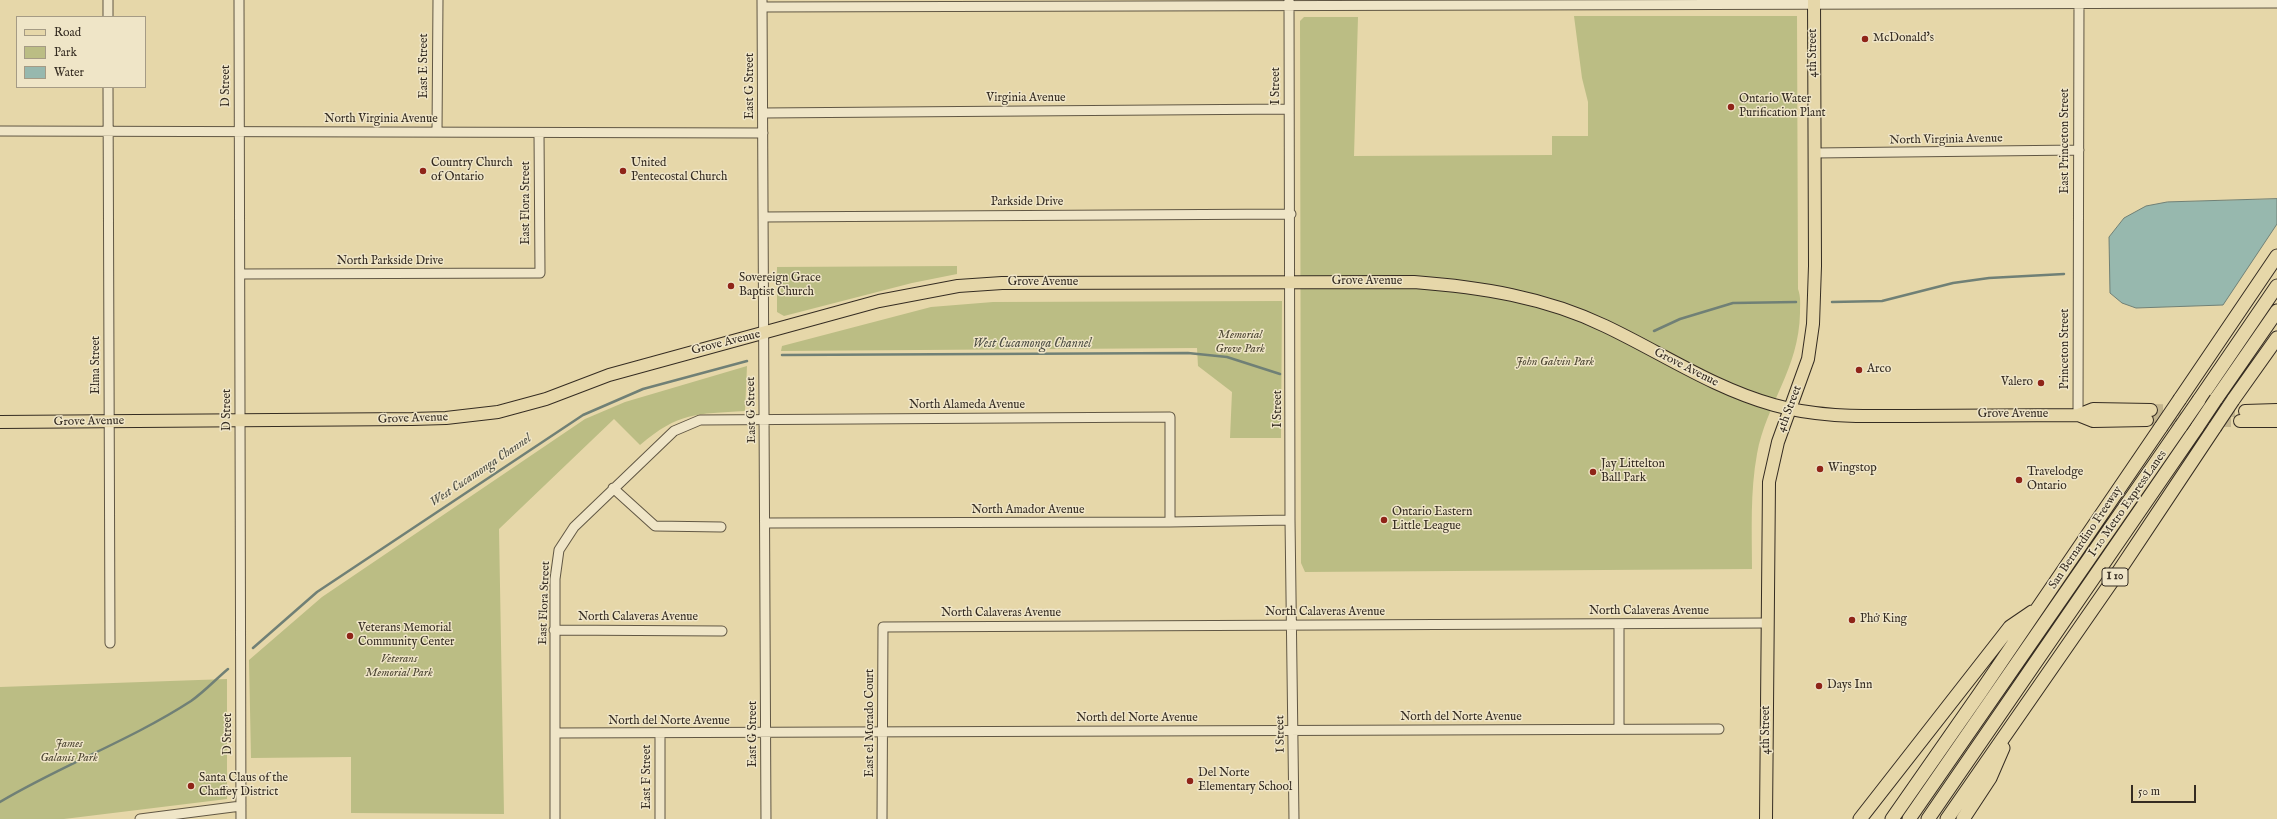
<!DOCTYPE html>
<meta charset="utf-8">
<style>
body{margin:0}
#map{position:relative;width:2277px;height:819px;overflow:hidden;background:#e6d7a9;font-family:"IM FELL English",serif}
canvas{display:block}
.legend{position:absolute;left:16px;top:16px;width:130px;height:72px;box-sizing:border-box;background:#efe5c7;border:1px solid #a59b85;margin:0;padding:5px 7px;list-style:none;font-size:12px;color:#352c22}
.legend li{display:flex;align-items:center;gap:8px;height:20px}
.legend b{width:20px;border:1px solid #a59b85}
.scale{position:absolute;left:2131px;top:785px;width:65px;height:18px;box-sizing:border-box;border:2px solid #352c22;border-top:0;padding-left:5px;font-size:12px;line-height:14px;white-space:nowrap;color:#352c22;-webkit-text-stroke:3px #efe5c7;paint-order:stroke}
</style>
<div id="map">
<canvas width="2277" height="819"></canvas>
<ul class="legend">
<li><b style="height:5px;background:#e6d7a9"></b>Road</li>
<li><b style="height:11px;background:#bbbd84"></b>Park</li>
<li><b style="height:11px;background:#97b8ae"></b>Water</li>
</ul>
<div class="scale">50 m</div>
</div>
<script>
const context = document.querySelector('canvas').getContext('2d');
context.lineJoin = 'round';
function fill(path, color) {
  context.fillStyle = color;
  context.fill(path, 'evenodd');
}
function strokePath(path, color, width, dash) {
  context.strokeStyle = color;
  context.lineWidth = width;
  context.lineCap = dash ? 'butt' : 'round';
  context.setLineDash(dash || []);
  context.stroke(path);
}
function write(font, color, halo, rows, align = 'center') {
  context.font = font + ' "IM FELL English",serif';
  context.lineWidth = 3;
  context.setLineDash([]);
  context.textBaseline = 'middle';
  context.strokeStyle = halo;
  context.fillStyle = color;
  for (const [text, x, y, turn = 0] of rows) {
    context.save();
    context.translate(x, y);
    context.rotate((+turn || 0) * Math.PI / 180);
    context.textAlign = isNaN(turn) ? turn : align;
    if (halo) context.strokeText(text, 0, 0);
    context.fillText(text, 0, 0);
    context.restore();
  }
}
const green = new Path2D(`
 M1574,16H1797L1798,289C1801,297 1800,305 1800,313C1799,369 1766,404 1757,454C1750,492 1752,531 1752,569L1305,572L1301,563L1300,21L1304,17H1358L1354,156L1552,155V136H1588V102L1582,78Z
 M957,266V274L912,283L784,316L777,312V267Z
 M1282,301L1281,438H1230L1232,392L1198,366L1197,348L781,351L782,346L931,307L993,302Z
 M747,366L745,411C696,414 679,412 640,445L614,419L499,529L504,814L351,813V757L251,758L249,660L322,597L585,419L625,402Z
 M227,679V799L64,819H0V687Z`);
const water = new Path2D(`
 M2277,199V224L2223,305L2136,308L2122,303L2110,293L2109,237L2124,218L2146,206L2167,202Z`);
const stream = new Path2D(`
 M1832,302L1882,301L1953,283L1989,278L2064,274
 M1654,331L1680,319L1733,303L1796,302
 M782,355L1188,353L1227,357L1280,374
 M253,648L317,592L583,415L643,389L747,361
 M0,802C62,765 131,740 191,701C204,692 216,679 228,669`);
const majorTunnel = new Path2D(`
 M2151,410L2245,411
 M2147,420L2240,421`);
const minor = new Path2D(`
 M108,0V17
 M239,0L241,819
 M762,0L766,819
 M1289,0L1290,520L1294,819
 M762,7L2277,3
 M108,87L110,643
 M763,113L1289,109
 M0,131L763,133
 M437,132L438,0
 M1815,153L2079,150
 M763,217L1291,214
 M240,274L540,273L539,133
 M2078,415L2079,0
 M613,488L655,526L721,527
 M765,523L1170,522L1290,520
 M554,630L722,631
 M1619,729V624
 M555,733L1719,729
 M660,734V819
 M140,819L241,806
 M555,819V579L559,550L574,527L674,431L700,420L1170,417V522
 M882,819L883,627L1767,623`);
const major = new Path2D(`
 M2245,411L2277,410
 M2078,415L2093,409L2151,410
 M2240,421H2277
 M0,422L412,419L446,418L498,412L546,399L609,375L879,301L958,286L1002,283L1414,282C1480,287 1545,297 1605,326C1662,353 1713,388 1774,405C1820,418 1866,416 1912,416C1968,416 2023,415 2078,415L2093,421L2147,420
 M1766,819L1769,482L1778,442L1808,359L1813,324L1815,266L1814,0`);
const highway = new Path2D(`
 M2180,399L2277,256
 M2216,399L2277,311
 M2199,400L2277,286
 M2233,400L2277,338
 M1860,819L2010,627L2032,612
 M1892,819L1980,693L2161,427
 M1909,819L2181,426
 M1928,819L2198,426
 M1947,819L2115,577L2215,427
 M1963,819L1990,778L2003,748`);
const highwayBridge = new Path2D(`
 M2181,426L2199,400
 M2198,426L2216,399
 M2161,427L2180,399
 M2215,427L2233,400`);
const markers = [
 [1865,39,4,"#8f2418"],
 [1731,107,4,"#8f2418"],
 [423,171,4,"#8f2418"],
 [623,171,4,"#8f2418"],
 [731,286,4,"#8f2418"],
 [1859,370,4,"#8f2418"],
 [2041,383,4,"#8f2418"],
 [1820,469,4,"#8f2418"],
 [1593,472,4,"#8f2418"],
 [2019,480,4,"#8f2418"],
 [1384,520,4,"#8f2418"],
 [1852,620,4,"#8f2418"],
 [350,636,4,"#8f2418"],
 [1819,686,4,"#8f2418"],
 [1190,781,4,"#8f2418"],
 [191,786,4,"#8f2418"]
];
const shields = [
 [2115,577,26]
];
const shieldNames = [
 ["I 10",2115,577]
];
const poiNames = [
 ["McDonald's",1873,39],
 ["Ontario Water",1739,100],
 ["Purification Plant",1739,114],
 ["Country Church",431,164],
 ["of Ontario",431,178],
 ["United",631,164],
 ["Pentecostal Church",631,178],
 ["Sovereign Grace",739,279],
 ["Baptist Church",739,293],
 ["Arco",1867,370],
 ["Valero",2033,383,"right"],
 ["Jay Littelton",1601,465],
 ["Ball Park",1601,479],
 ["Wingstop",1828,469],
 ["Travelodge",2027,473],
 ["Ontario",2027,487],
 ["Ontario Eastern",1392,513],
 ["Little League",1392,527],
 ["Phở King",1860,620],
 ["Veterans Memorial",358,629],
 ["Community Center",358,643],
 ["Days Inn",1827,686],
 ["Del Norte",1198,774],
 ["Elementary School",1198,788],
 ["Santa Claus of the",199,779],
 ["Chaffey District",199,793]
];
const streetNames = [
 ["4th Street",1814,53,-90],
 ["East E Street",425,66,-90],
 ["D Street",227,86,-90],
 ["East G Street",751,86,-90],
 ["I Street",1277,86,-90],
 ["Virginia Avenue",1026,99],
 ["North Virginia Avenue",381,120],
 ["North Virginia Avenue",1946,140,-1],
 ["East Princeton Street",2066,141,-90],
 ["East Flora Street",527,203,-90],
 ["Parkside Drive",1027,203],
 ["North Parkside Drive",390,262],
 ["Grove Avenue",1367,282],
 ["Grove Avenue",1043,283],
 ["Grove Avenue",726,343,-14],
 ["Princeton Street",2066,349,-90],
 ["Elma Street",97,365,-90],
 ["Grove Avenue",1686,368,27],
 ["North Alameda Avenue",967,406],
 ["I Street",1279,409,-90],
 ["4th Street",1790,409,-69],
 ["D Street",228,410,-90],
 ["East G Street",752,410,-91],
 ["Grove Avenue",2013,415],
 ["Grove Avenue",413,419,-2],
 ["Grove Avenue",89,422,-1],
 ["I-10 Metro ExpressLanes",2128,504,-55],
 ["North Amador Avenue",1028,511],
 ["San Bernardino Freeway",2086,538,-56],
 ["East Flora Street",545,603,-88],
 ["North Calaveras Avenue",1649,612],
 ["North Calaveras Avenue",1325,613],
 ["North Calaveras Avenue",1001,614],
 ["North Calaveras Avenue",638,618],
 ["North del Norte Avenue",1461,718],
 ["North del Norte Avenue",1137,719],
 ["North del Norte Avenue",669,722],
 ["East el Morado Court",871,723,-90],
 ["4th Street",1767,730,-90],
 ["D Street",229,734,-90],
 ["East G Street",754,734,-90],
 ["I Street",1281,734,-91],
 ["East F Street",648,777,-90]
];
const parkNames = [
 ["Memorial",1240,336],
 ["Grove Park",1240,350],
 ["John Galvin Park",1555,363],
 ["Veterans",399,660],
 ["Memorial Park",399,674],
 ["James",69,745],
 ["Galanis Park",69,759]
];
const waterNames = [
 ["West Cucamonga Channel",1032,344],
 ["West Cucamonga Channel",481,471,-34]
];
fill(green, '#bbbd84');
fill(water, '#97b8ae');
strokePath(water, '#708076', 1);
strokePath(stream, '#708076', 2.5);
strokePath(majorTunnel, '#c3b58e', 12, [12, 6]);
strokePath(minor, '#615744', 11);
strokePath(major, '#352c22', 14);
strokePath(highway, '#352c22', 15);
strokePath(minor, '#efe5c7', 9);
strokePath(major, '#e6d7a9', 12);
strokePath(highway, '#e6d7a9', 13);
strokePath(highwayBridge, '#352c22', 15, []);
strokePath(highwayBridge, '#e6d7a9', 13);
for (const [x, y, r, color] of markers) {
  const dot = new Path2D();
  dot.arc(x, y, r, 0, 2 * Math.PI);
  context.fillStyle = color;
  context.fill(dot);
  strokePath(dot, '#efe5c7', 1.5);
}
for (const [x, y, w] of shields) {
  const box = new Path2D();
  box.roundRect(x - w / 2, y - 9, w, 18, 3);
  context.fillStyle = '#efe5c7';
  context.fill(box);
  strokePath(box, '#352c22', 1);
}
write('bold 11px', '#352c22', null, shieldNames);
write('12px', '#352c22', '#efe5c7', poiNames, 'left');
write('12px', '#352c22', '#efe5c7', streetNames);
write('italic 12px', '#504936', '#efe5c7', parkNames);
write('italic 13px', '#4e4f45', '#efe5c7', waterNames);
</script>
